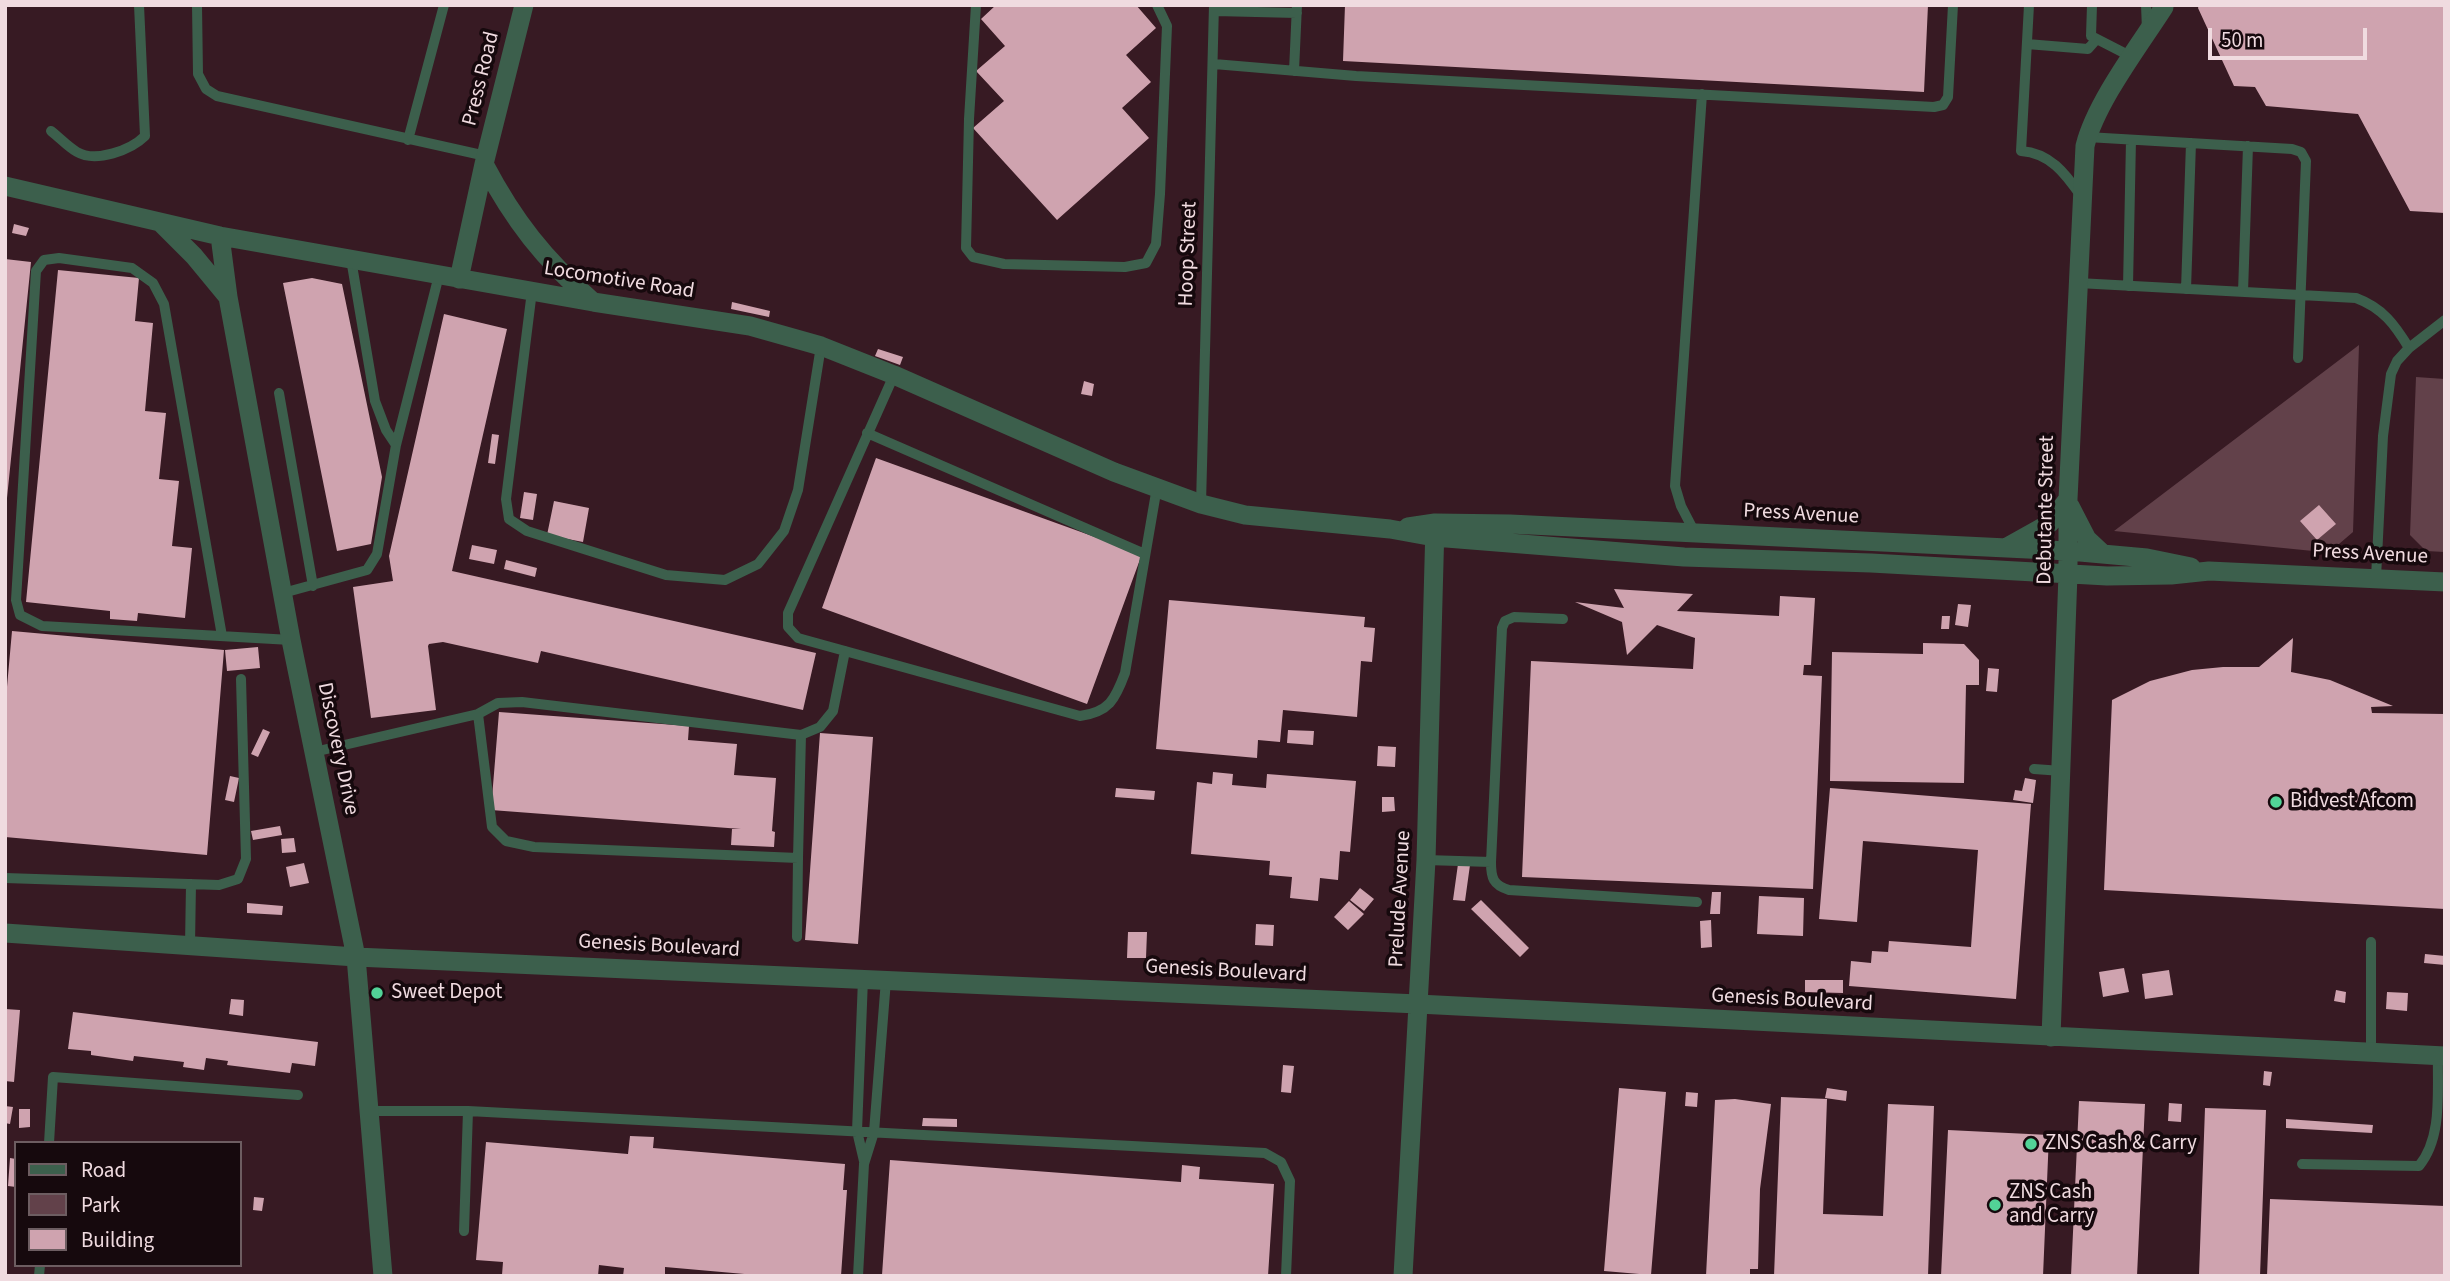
<!DOCTYPE html>
<style>
body{margin:0}
#map{position:relative;width:2450px;height:1281px;overflow:hidden;background:#371a23;font-family:"Source Sans 3",sans-serif}
canvas{display:block}
.frame{position:absolute;inset:0;border:7px solid #f0dbe0;pointer-events:none}
.legend{position:absolute;left:14px;top:1141px;width:228px;height:126px;box-sizing:border-box;background:#16090d;border:2px solid #6d5d61;margin:0;padding:9px 12px;list-style:none;font-size:21px;color:#f0dbe0}
.legend li{display:flex;align-items:center;gap:14px;height:35px}
.legend b{width:35px;border:2px solid #6d5d61}
.scale{position:absolute;left:2208px;top:28px;width:159px;height:32px;box-sizing:border-box;border:4px solid #f0dbe0;border-top:0;padding-left:9px;font-size:21px;line-height:24px;white-space:nowrap;color:#f0dbe0;-webkit-text-stroke:5px #16090d;paint-order:stroke}
</style>
<div id="map">
<canvas width="2450" height="1281"></canvas>
<div class="frame"></div>
<ul class="legend">
<li><b style="height:9px;background:#3c5f4c"></b>Road</li>
<li><b style="height:19px;background:#62414a"></b>Park</li>
<li><b style="height:19px;background:#cfa3af"></b>Building</li>
</ul>
<div class="scale">50 m</div>
</div>
<script>
const context = document.querySelector('canvas').getContext('2d');
context.lineJoin = 'round';
function fill(path, color) {
  context.fillStyle = color;
  context.fill(path, 'evenodd');
}
function strokePath(path, color, width, dash) {
  context.strokeStyle = color;
  context.lineWidth = width;
  context.lineCap = dash ? 'butt' : 'round';
  context.setLineDash(dash || []);
  context.stroke(path);
}
function write(font, color, halo, rows, align = 'center') {
  context.font = font + ' "Source Sans 3",sans-serif';
  context.lineWidth = 7;
  context.setLineDash([]);
  context.textBaseline = 'middle';
  context.strokeStyle = halo;
  context.fillStyle = color;
  for (const [text, x, y, turn = 0] of rows) {
    context.save();
    context.translate(x, y);
    context.rotate((+turn || 0) * Math.PI / 180);
    context.textAlign = isNaN(turn) ? turn : align;
    if (halo) context.strokeText(text, 0, 0);
    context.fillText(text, 0, 0);
    context.restore();
  }
}
const green = new Path2D(`
 M2359,345L2353,532L2339,544L2323,552L2114,531Z
 M2416,377L2445,379V552L2426,551L2410,535Z`);
const building = new Path2D(`
 M996,5H1136L1156,28L1126,55L1151,82L1122,108L1149,138L1057,220L973,128L1004,101L976,71L1005,46L981,19Z
 M1345,5H1928L1924,92L1343,61Z
 M2199,5H2445V213L2410,211L2358,114L2266,106L2255,87L2234,86L2198,8Z
 M14,224L29,228L26,236L12,233Z
 M5,259L31,262L7,498H5Z
 M58,270L139,278L135,321L153,323L145,411L166,413L159,479L179,481L172,546L192,548L185,618L138,613L137,621L110,619V611L26,602Z
 M312,278L342,284L382,477L371,544L337,551L283,283Z
 M732,302L770,311L769,317L731,309Z
 M444,314L507,329L452,571L816,653L803,710L541,651L538,663L443,642L429,644L428,646L436,710L371,718L353,587L393,581L389,556Z
 M878,349L903,357L900,365L875,356Z
 M1084,381L1094,384L1092,396L1081,394Z
 M492,434L499,435L495,464L488,463Z
 M876,458L1142,554L1087,704L822,608Z
 M524,492L537,494L533,520L520,518Z
 M554,501L589,508L583,542L547,535Z
 M2319,505L2336,524L2317,540L2300,521Z
 M472,545L497,550L494,564L469,559Z
 M506,560L537,568L535,577L504,569Z
 M1614,589L1693,594L1677,611L1779,616L1780,596L1815,598L1811,665H1804L1803,675L1822,676L1813,889L1522,877L1531,661L1693,669L1695,638L1657,625L1627,655L1622,622L1575,602L1624,608Z
 M1169,600L1365,617L1364,627L1375,628L1372,662L1361,661L1357,717L1283,710L1280,742L1258,740L1257,758L1156,749Z
 M1958,604L1971,605L1968,627L1955,625Z
 M1942,616H1950L1949,629H1941Z
 M12,631L224,650L207,855L5,837V709Z
 M2293,638L2291,672L2330,680L2393,706L2371,707L2372,713L2445,714V909L2104,890L2112,700L2150,681L2192,670L2223,667H2259Z
 M1923,643L1964,644L1979,660V685H1966L1964,783L1830,781L1832,652L1923,654Z
 M258,647L260,668L227,671L225,650Z
 M1988,668L1999,669L1997,692L1986,691Z
 M499,712L689,726L688,740L737,744L734,775L776,778L772,831L775,832L774,847L731,845L732,829H741L491,810Z
 M263,729L270,732L258,757L251,754Z
 M1288,730L1314,731L1313,745L1287,743Z
 M820,733L873,737L858,944L805,940Z
 M1378,746L1396,747L1395,767L1377,766Z
 M1213,772L1233,774L1232,785L1266,788L1267,774L1356,781L1350,852L1340,851L1338,880L1320,878L1318,901L1290,898L1292,877L1269,875L1270,861L1191,854L1197,782L1212,784Z
 M230,776L239,778L234,802L225,800Z
 M2025,778L2036,780L2033,803L2013,800L2015,790L2022,791Z
 M1116,788L1155,791L1154,800L1115,797Z
 M1830,788L2031,804L2016,999L1849,986L1851,961L1871,963L1872,951L1888,952L1889,941L1971,947L1978,850L1863,841L1857,922L1819,919Z
 M1382,797H1394L1395,811L1382,812Z
 M280,826L282,835L253,840L251,831Z
 M294,838L296,852L282,853L281,839Z
 M304,863L309,883L290,887L286,867Z
 M1458,864L1470,865L1465,901L1453,900Z
 M1360,888L1374,899L1364,911L1350,900Z
 M1712,892H1721L1720,914H1710Z
 M1759,896L1804,898L1803,936L1757,934Z
 M1481,900L1529,948L1520,957L1471,909Z
 M1349,901L1364,914L1348,930L1334,917Z
 M247,903L283,906L282,915L247,913Z
 M1711,920L1712,947L1701,948L1700,921Z
 M1256,924L1274,925L1273,946L1255,945Z
 M1128,932H1147L1146,958H1127Z
 M2425,954L2445,956V965L2424,963Z
 M2124,968L2129,992L2103,997L2099,972Z
 M2169,970L2173,995L2145,999L2142,974Z
 M1805,980H1843V993L1805,992Z
 M2336,990L2346,992L2345,1003L2334,1001Z
 M2387,992L2408,993L2407,1011L2386,1009Z
 M231,999L244,1000L243,1016L229,1014Z
 M5,1009L20,1010L14,1082L5,1081Z
 M73,1012L318,1042L315,1066L292,1063L290,1073L227,1065L228,1061L206,1058L204,1070L183,1067L184,1062L134,1056L133,1061L91,1055V1051L68,1049Z
 M1283,1065L1294,1066L1291,1093L1281,1092Z
 M2264,1071L2272,1072L2270,1086L2263,1085Z
 M1619,1088L1666,1092L1651,1275L1604,1271Z
 M1827,1088L1847,1091L1846,1101L1825,1098Z
 M1686,1092L1698,1093L1697,1107L1685,1106Z
 M1781,1097L1827,1099L1823,1214L1883,1216L1888,1104L1934,1106L1928,1276H1774Z
 M1735,1099L1771,1104L1760,1189L1758,1269H1750V1276H1706L1715,1100Z
 M2079,1101L2145,1104L2137,1276H2071Z
 M2169,1103L2182,1104L2181,1122L2168,1121Z
 M5,1106L13,1107L10,1124L5,1123Z
 M2205,1108L2266,1110L2260,1276H2199Z
 M19,1109H30V1127L19,1128Z
 M923,1118L957,1119V1127L922,1126Z
 M2286,1119L2373,1125L2372,1133L2286,1128Z
 M1948,1130L2049,1135L2043,1276H1941Z
 M630,1136L654,1137L653,1148L845,1164L843,1190H847L841,1276H767L665,1267V1276H623L624,1268L599,1265L598,1276H515L502,1275L503,1262L476,1260L486,1142L628,1154Z
 M10,1158L16,1159V1187L8,1186Z
 M890,1160L1181,1182L1182,1165L1200,1167L1199,1179L1274,1184L1268,1276L882,1275Z
 M254,1197L264,1198L262,1211L253,1210Z
 M2270,1199L2445,1206V1276H2267Z`);
const service = new Path2D(`
 M197,5L198,74L206,89L217,96L486,156
 M976,5L969,119L966,248L973,257L1004,264L1125,267L1146,263L1156,244L1160,194L1167,26L1157,5
 M2029,5L2021,151C2050,153 2065,173 2081,196
 M2092,5L2091,36L2132,57
 M2146,5L2147,30
 M1215,11L1297,13
 M2027,44L2088,49L2096,40
 M1214,64L1356,76L1934,107L1943,105L1948,97L1953,5
 M1294,71L1297,5
 M51,131C60,138 68,147 77,152C96,163 131,150 145,136L139,5
 M2087,137L2292,149L2301,152L2306,161L2298,358
 M408,140L444,5
 M2078,283L2356,298C2383,308 2395,325 2409,348
 M2128,286L2131,140
 M2186,289L2191,143
 M532,291L506,499L509,519L527,531L666,575L725,580L758,564L784,531L798,490L821,346
 M2243,292L2248,146
 M894,375L788,613V627L798,638L1080,716C1109,712 1115,700 1125,673L1157,487
 M279,393L313,586
 M867,433L1145,554
 M396,445L439,275
 M1201,504L1214,5
 M1695,533L1681,506L1675,486L1702,94
 M2376,578L2383,436L2391,374L2397,361L2409,348L2445,320
 M283,593L367,570L377,554L396,445L386,430L375,401L351,259
 M222,636L164,304L153,283L132,268L59,258L44,260L36,271L16,600L20,615L42,626L291,640
 M314,752L478,714
 M2034,769L2062,771
 M798,858L801,735
 M1426,860L1491,862L1502,628L1505,621L1514,617L1563,619
 M1491,862C1491,878 1493,885 1509,890L1697,902
 M5,878L219,885L238,879L246,859L241,679
 M797,937L798,858L534,847L506,841L492,827L478,714L498,703L522,702L801,735L820,727L833,711L845,651
 M190,945L191,884
 M863,979L857,1131L864,1161
 M2371,1052V942
 M370,1111H468L1265,1153L1281,1162L1290,1181L1286,1276
 M49,1143L53,1077L298,1095
 M2302,1164L2419,1166C2443,1137 2437,1091 2438,1055
 M464,1231L468,1111
 M39,1276L40,1265
 M858,1276L864,1164L874,1132L886,980`);
const minor = new Path2D(`
 M484,164C514,221 544,259 593,302
 M5,186L220,236L593,302L750,326L821,346L894,375L1114,472L1201,504L1245,515L1390,529L1434,537L1684,557L1871,563L2107,576L2171,575L2209,571L2445,582
 M161,223L194,256L227,296
 M220,236L228,297L291,640L356,957L383,1276
 M459,279L484,164L524,5
 M2070,506L2087,539L2102,553
 M1408,527L1435,523L1510,524L2069,551L2147,558L2191,567
 M2007,547L2050,523L2068,499
 M5,933L356,957L1418,1004L2445,1056
 M2051,1037L2068,574V499L2085,146C2096,102 2139,46 2164,7
 M1403,1276L1426,860L1435,525`);
const markers = [
 [2276,802,7,"#52d397"],
 [377,993,7,"#52d397"],
 [2031,1144,7,"#52d397"],
 [1995,1205,7,"#52d397"]
];
const streetNames = [
 ["Press Road",482,79,-76],
 ["Hoop Street",1189,254,-88],
 ["Locomotive Road",619,281,9],
 ["Debutante Street",2047,510,-89],
 ["Press Avenue",1801,515,3],
 ["Press Avenue",2370,555,3],
 ["Discovery Drive",337,749,78],
 ["Prelude Avenue",1401,899,-87],
 ["Genesis Boulevard",659,947,3],
 ["Genesis Boulevard",1226,972,3],
 ["Genesis Boulevard",1792,1001,3]
];
const poiNames = [
 ["Bidvest Afcom",2290,802],
 ["Sweet Depot",391,993],
 ["ZNS Cash & Carry",2045,1144],
 ["ZNS Cash",2009,1193],
 ["and Carry",2009,1217]
];
fill(green, '#62414a');
fill(building, '#cfa3af');
strokePath(service, '#3c5f4c', 10);
strokePath(minor, '#3c5f4c', 19);
for (const [x, y, r, color] of markers) {
  const dot = new Path2D();
  dot.arc(x, y, r, 0, 2 * Math.PI);
  context.fillStyle = color;
  context.fill(dot);
  strokePath(dot, '#16090d', 2.5);
}
write('21px', '#f0dbe0', '#16090d', streetNames);
write('21px', '#f0dbe0', '#16090d', poiNames, 'left');
</script>
